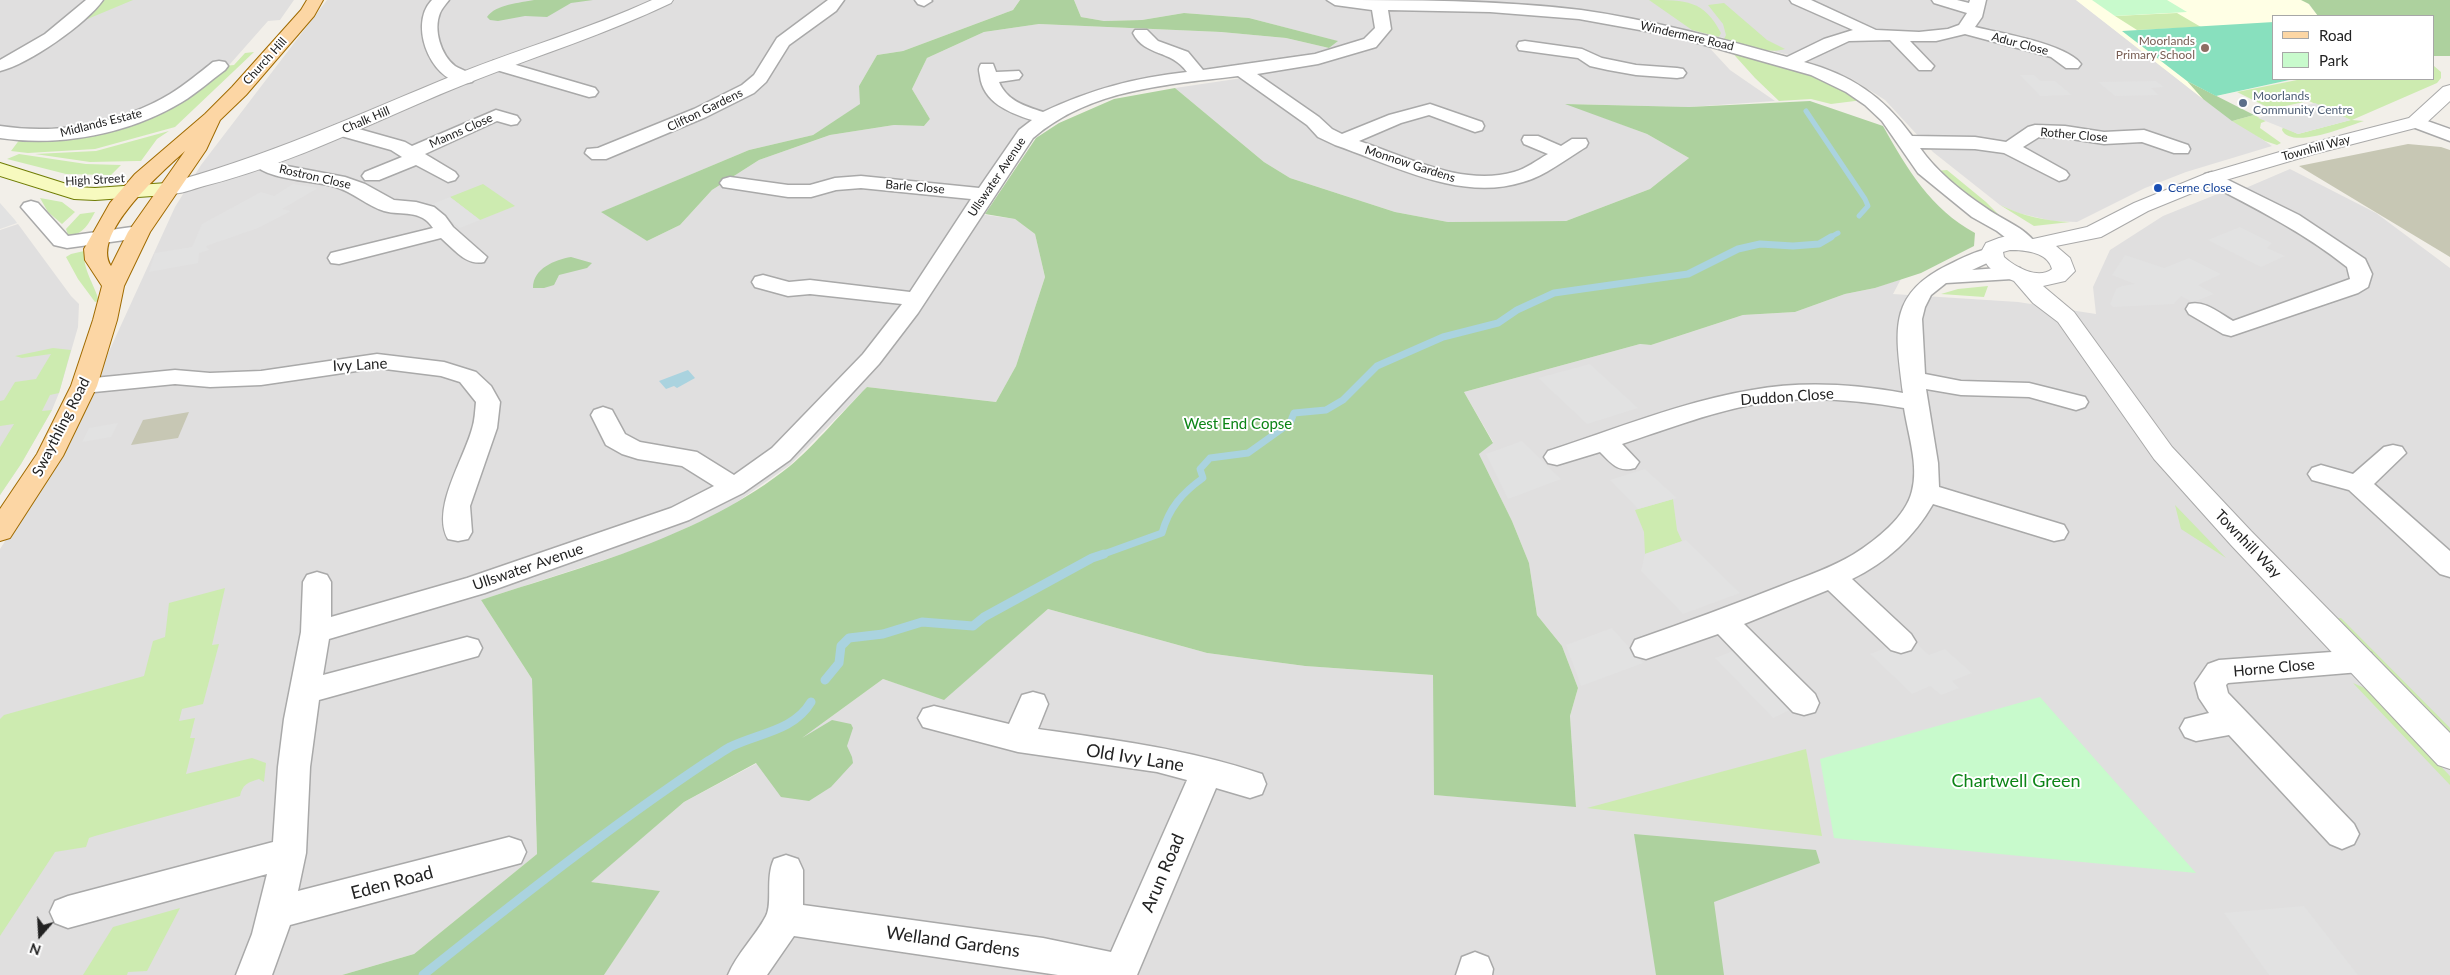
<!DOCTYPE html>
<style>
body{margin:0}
#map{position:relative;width:2450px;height:975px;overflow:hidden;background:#f2efe9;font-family:Lato,sans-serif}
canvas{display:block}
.legend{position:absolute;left:2272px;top:15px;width:162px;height:65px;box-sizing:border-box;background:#fff;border:1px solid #a7a7a7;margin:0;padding:6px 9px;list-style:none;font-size:15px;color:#222}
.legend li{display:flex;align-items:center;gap:10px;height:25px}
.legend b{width:25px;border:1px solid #a7a7a7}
.north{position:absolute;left:15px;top:910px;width:50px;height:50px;-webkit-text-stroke:4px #fff;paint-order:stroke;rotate:199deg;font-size:14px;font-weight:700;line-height:20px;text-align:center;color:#222}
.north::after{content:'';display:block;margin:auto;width:18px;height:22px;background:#222;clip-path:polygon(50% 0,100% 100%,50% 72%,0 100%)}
</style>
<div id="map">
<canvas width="2450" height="975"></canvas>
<ul class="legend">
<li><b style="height:6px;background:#fcd6a4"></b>Road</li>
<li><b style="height:14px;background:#c8facc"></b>Park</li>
</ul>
<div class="north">N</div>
</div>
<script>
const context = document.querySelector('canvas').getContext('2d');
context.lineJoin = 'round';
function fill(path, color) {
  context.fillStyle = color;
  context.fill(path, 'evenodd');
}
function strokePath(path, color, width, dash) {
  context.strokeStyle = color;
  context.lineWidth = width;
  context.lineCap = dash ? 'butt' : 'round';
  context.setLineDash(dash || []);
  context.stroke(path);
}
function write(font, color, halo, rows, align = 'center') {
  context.font = font + ' Lato,sans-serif';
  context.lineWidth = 4;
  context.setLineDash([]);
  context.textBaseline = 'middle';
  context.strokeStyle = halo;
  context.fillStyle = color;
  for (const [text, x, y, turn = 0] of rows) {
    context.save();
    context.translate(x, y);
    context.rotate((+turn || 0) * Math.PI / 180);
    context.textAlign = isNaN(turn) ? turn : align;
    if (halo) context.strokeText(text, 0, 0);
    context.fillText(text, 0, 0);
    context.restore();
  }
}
const residential = new Path2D(`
 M0,0H294L280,20L268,21L223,72L180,95L81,130L0,132Z
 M327,0H1020L1013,10L903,51L877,55L859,86L861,104L813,135L749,150L602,212L647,241L680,225L712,190L759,160L830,135L894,125L924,126L930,119L912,89L927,58L984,32L1039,24L1221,32L1286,38L1329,48L1337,41L1249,18L1184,13L1142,20L1104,21L1081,17L1074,0H2076L2203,99L2272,146L2186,172L2145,188L2077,222L2052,221L2018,213L2000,205L1933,152L1885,100L1852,79L1800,58L1693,30L1730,70L1775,101L1689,107L1568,104L1647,134L1689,158L1650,189L1566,221L1448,222L1395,212L1290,178L1264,162L1175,88L1249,77L1242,71L1143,82L1045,118L972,213L1015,219L1035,234L1045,277L1016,366L996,402L867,387L790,465L727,509L650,545L481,600L532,679L537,854L414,954L342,975H0V549L64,450L175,207L201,165Z
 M2290,169L2376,213L2450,268V975H604L659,891L590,882L684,802L795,743L883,679L944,699L1048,609L1207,653L1305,666L1434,675L1435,795L1576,806L1570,716L1578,688L1562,646L1537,615L1529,563L1512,521L1479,454L1493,442L1464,392L1640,344L1651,345L1743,315L1795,312L1845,294L1875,288L1901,279L1893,294L2018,302L2096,314L2093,287L2110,250L2163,216L2215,195L2248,187Z
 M18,224L71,296L79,304L78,327L59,393L52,410L21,464L0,495V230Z`);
const education = new Path2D(`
 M2076,0H2305L2318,16H2274V79H2294L2203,99Z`);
const construction = new Path2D(`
 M2408,144L2441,147L2450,150V257L2299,166Z
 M189,412L178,438L131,445L143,420Z`);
const grass = new Path2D(`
 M105,0H133L78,23L103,1Z
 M1649,0C1686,0 1704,0 1721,33L1719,37L1692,30Z
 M1724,3L1767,40L1785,49C1767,55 1742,44 1724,39L1726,35L1723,24L1708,5Z
 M2177,13L2201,27L2137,30L2115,16Z
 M1728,48L1813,74L1863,100L1831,104L1811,99L1779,101L1755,78Z
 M254,52L175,127L95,149L28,153L11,151L20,139L110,128L224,66L234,65L245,53Z
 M2434,66L2441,72V78L2437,83L2352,120L2364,121C2347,126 2292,150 2282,130L2283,127L2298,134L2350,120L2309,101L2271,109L2237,92L2302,79H2434Z
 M2254,115L2266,121L2261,123L2260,128L2281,143L2277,145L2265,141L2232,121Z
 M169,131L157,139L141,161H137L90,162L35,154L96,151Z
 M19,154L86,164L121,165L111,175L66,174L7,159Z
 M1947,170L1986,202L2002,218L1934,171Z
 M483,184L515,206L480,220L450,197Z
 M40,198L62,202L75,212L62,224L48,212Z
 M2000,205C2023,216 2045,221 2070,222L2034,226Z
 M95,212C89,223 83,236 68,235L66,229L80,214Z
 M84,251C83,271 94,283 99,301L95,302L78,279L66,257L71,254Z
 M1988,286L1984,297L1941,294L1958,289Z
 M53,348L71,350L59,393L50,395L42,411L52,410L21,464L0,495V447L14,424L0,426V401L4,400L15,382L36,379L51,354L22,358L15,356Z
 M1673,499L1677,530L1682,541L1645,554L1644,532L1635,510Z
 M2175,505L2226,558L2181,529Z
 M225,588L212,645L219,644L203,704L182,709L179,721L195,718L190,738H195L186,774L252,758L266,763L264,782L259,779C248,782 242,785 240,796L95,836L89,838L86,847L55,852L0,936V719L4,715L144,676L153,641L165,637L169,603Z
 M2341,618L2450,728V741L2330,619Z
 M2353,683L2367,689L2450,776V785Z
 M1806,749L1822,836L1587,808Z
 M180,908L147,971L128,972L127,975H83L113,927Z`);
const forest = new Path2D(`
 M534,0H593L571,3L547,17L525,16L498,21L490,20L487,17C496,4 520,3 534,0Z
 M1020,0H1074L1081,17L1104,21L1142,20L1184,13L1249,18L1338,41L1329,48L1286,38L1221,32L1039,24L984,32L927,58L912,89L930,119L924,126L894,125L830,135L759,160L712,190L680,225L647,241L601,212L749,150L813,135L860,104L859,86L877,55L903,51L1013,10Z
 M2301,0H2450V56H2434V16H2318L2309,4Z
 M2187,81L2254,115L2232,121L2203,99Z
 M1175,88L1264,162L1290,178L1395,212L1448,222L1566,221L1650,189L1689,158L1647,134L1565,104L1689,107L1810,101L1883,126C1907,169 1931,209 1975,233L1974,246L1921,273L1875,288L1845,294L1795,312L1743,315L1651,345L1640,344L1464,392L1493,443L1479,454L1512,521L1529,563L1537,615L1562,646L1578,688L1570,716L1576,807L1434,795L1433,675L1305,666L1207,653L1048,609L944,700L883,679L802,738L832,720L851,724L853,728L847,746L852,757L853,763L831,787L809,801L781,797L756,763L684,802L591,882L660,891L604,975H342L414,954L537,854L532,679L481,600C587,565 701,537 790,466C815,445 843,411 867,387L996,402L1016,366L1045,277L1035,234L1015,219L985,214L1036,138L1059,123L1114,99Z
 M571,257L592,263L587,268L559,275L554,285L544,288H533C533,268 555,260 571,257Z
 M1634,834L1816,850L1820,863L1714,902L1724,975H1656Z`);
const park = new Path2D(`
 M2092,0H2167L2187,12L2115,16Z
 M2040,697L2196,873L1834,838L1820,759Z`);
const pitch = new Path2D(`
 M2274,22V79H2294L2216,96L2187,81L2122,31Z`);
const parking = new Path2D(`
 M2020,75H2034L2041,81H2055L2072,95L2040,96Z
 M2156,81L2164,87L2151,88L2159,95L2115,96L2098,82Z
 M2315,103L2351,120L2298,134L2258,118Z
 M293,184L318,188L282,209L291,211L258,228L206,246L209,250L199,253L198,263L149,272L155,253L192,247L202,224L261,192L274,196Z
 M450,197L480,220L460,228L430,205Z
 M0,203L15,220L17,223L0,229Z
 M2240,227L2272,243L2267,248L2285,256L2261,267L2208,240Z
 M2125,255L2164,268L2189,258L2221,274L2198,285L2214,294L2193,302L2181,296L2174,304L2113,307L2110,304L2116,289L2122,286L2135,284L2112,275Z
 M1590,364L1638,408L1587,424L1538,378Z
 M118,423L111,437L82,442L89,428Z
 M1522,441L1561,479L1508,499L1486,454Z
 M1645,469L1677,498L1638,509L1610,480Z
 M1686,540L1740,593L1683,614L1641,571L1645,554Z
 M1612,628L1643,663L1581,686L1566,645Z
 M1911,638L1929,655L1945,649L1972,673L1952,681L1959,688L1941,695L1930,686L1912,694L1870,654Z
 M1756,642L1813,699L1773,718L1715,658Z
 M2304,906L2358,975H2269L2224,913Z`);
const water = new Path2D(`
 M688,370L695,378L677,388L674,386L666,389L659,381Z`);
const streamFar2 = new Path2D(`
 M1806,111L1865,199L1868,206L1859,216
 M1829,238L1838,233`);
const streamFar1 = new Path2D(`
 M1101,555L1162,533C1169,508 1182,493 1203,478L1200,469L1210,458L1248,453L1290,423L1294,413L1326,410L1343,400L1377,366L1443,337L1498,323L1517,310L1554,293L1688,274L1738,249L1760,244L1793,246L1819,244L1831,237`);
const stream = new Path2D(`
 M825,680L839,663L841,646L849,638L883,634L922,622L973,626L984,617L1092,558L1104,554
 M423,975C516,901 609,827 708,761C715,757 723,751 730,747C758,733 794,731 811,702`);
const minor = new Path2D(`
 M86,0H103C86,24 29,64 0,71V60L45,34Z
 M432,0H449C446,4 442,8 440,13C433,30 441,55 455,66C462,70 470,72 475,78L472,82C435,91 406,26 432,0Z
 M828,0H844L836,11L789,45L766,82L754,93L706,117L606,159H592L585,153L587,149L598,148L694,109L742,85L754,75L777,38Z
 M915,0H931L932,1L924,6L918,4Z
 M1327,0C1411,0 1498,0 1581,10C1651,20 1719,38 1787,57L1824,39L1853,30L1792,3L1790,0H1811L1876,30L1919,32L1948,29L1959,25L1967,13L1934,3L1932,0H1957L1969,3L1970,0H1986L1982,17L1975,27C2000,33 2067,44 2081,64L2078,68H2066L2051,57L1965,34L1936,41H1910L1934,66L1931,70H1919L1890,40L1849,41L1804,62C1851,75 1883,96 1912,136L1975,137L2006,142L2028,127L2035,125L2065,126L2104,132L2144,130L2188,145L2190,149L2188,153H2174L2142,142L2104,144L2065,138L2039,137L2023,147L2066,171L2069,175L2066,179L2059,181L2004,153L1975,149L1920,148C1937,172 1962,192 1986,208C2002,220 2025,227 2036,244L2033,248L2026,250L2019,248L1997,231L1972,217L1918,173L1882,121L1865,105L1846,92L1811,75L1673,36L1579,19L1490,12L1388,10L1391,29L1376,47L1318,64L1257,74L1319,117L1332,129L1342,134L1389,115L1430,104L1482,122L1484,126L1482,130L1475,132L1429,115L1401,123L1359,141C1407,157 1463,187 1514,172C1526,169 1537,160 1548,154L1524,144L1522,140L1524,136H1538L1561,146L1572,139H1586L1588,143L1586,147C1566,159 1545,176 1523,182C1460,202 1393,165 1335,145L1318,137L1307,125L1238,76C1165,85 1090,89 1033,138L918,313L879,364L790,460L743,493L689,520L485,593L329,639L323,675L467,637L478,640L482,648L478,656L319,700L310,767L306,853L298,891L509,837L521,841L526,852L521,863L290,925L272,975H236L252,934L267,874L68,928L55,923L50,912L55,901L68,896L273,842L278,767L284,719L301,632L303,582L307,575L317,572L327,575L331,582V617L467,578L671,508L714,486L682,466L638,459L622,454L606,445L591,415L594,410L603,407L612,410L625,434L640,442L697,452L734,475L772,448L863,354L902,304L810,294L788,296L755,287L752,282L755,277L763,275L789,282L810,280L910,292L971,199L861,188L836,190L811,197H788L723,187L720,183L723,179L730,177L788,185H810L835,178L861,176L979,188L1019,130L1032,120C1009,113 983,102 980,76C979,70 978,69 981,64H993L996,72L1019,71L1022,75L1019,79L999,82C1007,101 1025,106 1043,112C1092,89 1134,78 1187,72C1171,49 1145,57 1133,33L1135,30H1147L1158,41L1188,52L1203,70L1315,54L1364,39L1375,28L1372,10L1335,5Z
 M1525,41L1582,49L1602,58L1636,65L1677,68L1683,69L1686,73L1683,77L1677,78L1636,75L1608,70L1590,66L1578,58L1519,50L1517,46L1519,42Z
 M499,60L595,88L598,92L595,96L589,97L493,69L490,65L493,61Z
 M219,61L225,62L228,66L225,70C211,80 197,93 182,102C129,134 60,147 0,138V126C57,135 120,124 170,94C185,85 199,73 213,62Z
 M496,110L517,116L520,120L517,124L511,125L497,121L425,154L455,172L458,176L455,180L448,182L416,165L379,180H365L362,176L365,172L402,157L391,150L334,134L332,130L334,126L341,124L405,142L412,146Z
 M2416,117L2450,129V141L2410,126L2407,122L2410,118Z
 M262,156L287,166L345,177L365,184L394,200L416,202L434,207L445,216L453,227L487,257L484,262C466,266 454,249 441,238L339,264L331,263L328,258L331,253L433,228C421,209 402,216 384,211C367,206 353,192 336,187C315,180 266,181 252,162L255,158Z
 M2212,172L2299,215L2365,259L2372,274L2368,287L2358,293L2231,336L2223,334L2189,314L2186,309L2189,304C2205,300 2219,313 2233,321L2350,279L2347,267C2303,232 2255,208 2205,182L2202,178L2205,174Z
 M31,201L38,203L68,236L139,226L146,228L149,232L146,236L139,238L67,248L54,245L21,207L24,203Z
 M1991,248L1998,250L2002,254L1998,258L1972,270L2012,267L2020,268L2023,273L2020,278L2012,279L1946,283L1931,295L1925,307L1922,319L1925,374L1961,381L2029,383L2085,397L2088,402L2085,407L2076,410L2029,397L1961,395L1926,389L1938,463L1939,487L2064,525L2068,532L2064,539L2054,541L1933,504C1914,537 1887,562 1852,579L1911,634L1916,642L1911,650L1901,653L1891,650L1828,590L1744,624L1815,694L1819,703L1815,712L1804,715L1793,712L1718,634L1646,659L1635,656L1631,648L1635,640C1684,623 1733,605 1781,586C1806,576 1831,568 1854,554C1875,541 1906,517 1912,491C1919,466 1908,434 1904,408C1854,399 1800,395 1750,405C1706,414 1664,430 1622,444L1639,462L1635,468C1618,473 1611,463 1600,452L1557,465L1548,463L1544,457L1548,451C1613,430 1684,401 1752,390C1802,381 1853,384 1903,393C1896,333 1886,295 1948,265C1962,258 1976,251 1991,248Z
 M377,354L444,362L476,372L491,386L500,402L497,428L470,506L472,532L468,539L458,541L448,539C431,509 464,459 472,429C475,420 475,411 476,402L460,382L441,376L377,368L261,385L210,387L175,384L84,393L75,391L72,386L75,381L84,379L175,370L210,373L261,371Z
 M2393,445L2402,447L2406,453L2374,484L2450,551V577L2440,574L2349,490L2312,480L2308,474L2312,468L2321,465L2353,474L2384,447Z
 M2360,650L2371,653L2375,661L2371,669L2360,672L2228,683L2226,685L2228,693L2354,824L2359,834L2354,844L2342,849L2330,844L2229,735L2196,741L2185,737L2180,728L2185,719L2209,713L2199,698L2195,683L2208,664L2219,660Z
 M1033,692L1044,695L1048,704L1038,729C1114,740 1189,749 1262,774L1266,784L1262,794L1250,798L1216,788L1137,975H1058L794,936L767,975H728C737,953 755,937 766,916C773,903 765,878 774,859L786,855L798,859L803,870V905L1043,938L1111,952L1187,780L1157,772L1018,752L923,727L918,718L923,709L934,706L1009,724L1022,695Z
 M1475,952L1488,957L1493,969L1492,975H1456L1462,957Z`);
const tertiary = new Path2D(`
 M652,0H673L671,3C606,34 539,55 473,81C384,116 297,163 204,186C190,190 174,197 160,193L157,189L160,185C263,159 359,114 457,74C522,48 589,29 652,0Z
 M2450,85V101L2423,126L2314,154L2219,182L2148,211L2101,237L2056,246L2070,258L2075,271L2065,281L2043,286L2074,312L2172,447L2251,531L2450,733V769L2438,765L2231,545L2154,459L2058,322L2033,303L2014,281L1995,273L1988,266L1980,254L1986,243L1999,238L2007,236L2033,239L2087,227L2134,203L2205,174L2300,146L2409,118L2443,87ZM2010,250C2025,250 2048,252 2052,269C2038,280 2015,267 2004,257L2003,252Z`);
const secondary = new Path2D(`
 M0,163L76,187L95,188L167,183L174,185L177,189L174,193L167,195L95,200L74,199L0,176Z`);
const primary = new Path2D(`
 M307,0H323L314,16L246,95L220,120L206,150L150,232L124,286L117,320L97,386L63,456L10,538L0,541V509L37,454L71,386L93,320L102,286L85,260L84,249L110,203L135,174L205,114L232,87L301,10ZM185,151L128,232L111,266C90,234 163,171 185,151Z`);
const markers = [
 [2205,48,5,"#8d6e63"],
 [2243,103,5,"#5c6f8a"],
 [2158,188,5,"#1a4fb4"]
];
const farStreetnames = [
 ["Windermere Road",1687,36,13],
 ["Adur Close",2020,44,15],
 ["Church Hill",265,61,-48],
 ["Clifton Gardens",705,110,-26],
 ["Chalk Hill",366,120,-23],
 ["Midlands Estate",101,123,-14],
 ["Manns Close",461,131,-24],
 ["Rother Close",2074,135,5],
 ["Townhill Way",2316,148,-15],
 ["Monnow Gardens",1410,164,18],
 ["Rostron Close",315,177,13],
 ["Ullswater Avenue",997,177,-56],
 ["High Street",95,180,-3],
 ["Barle Close",915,187,5]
];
const farEducationnames = [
 ["Moorlands",2195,41],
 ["Primary School",2195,55]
];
const farServicenames = [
 ["Moorlands",2253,96],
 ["Community Centre",2253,110]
];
const farTransitnames = [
 ["Cerne Close",2168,188]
];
const streetNames = [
 ["Ivy Lane",360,365,-3],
 ["Duddon Close",1787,397,-4],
 ["Swaythling Road",61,427,-63],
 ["Townhill Way",2248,544,46],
 ["Ullswater Avenue",528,567,-19],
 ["Horne Close",2274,668,-5]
];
const parkNames = [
 ["West End Copse",1238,424]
];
const nearStreetnames = [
 ["Old Ivy Lane",1135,758,9],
 ["Arun Road",1163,873,-67],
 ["Eden Road",392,883,-15],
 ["Welland Gardens",953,942,8]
];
const nearParknames = [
 ["Chartwell Green",2016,781]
];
fill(residential, '#e0dfdf');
fill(education, '#ffffe5');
fill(construction, '#c7c7b4');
fill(grass, '#cdebb0');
fill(forest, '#add19e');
fill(park, '#c8facc');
fill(pitch, '#88e0be');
fill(parking, '#e2e2e2');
fill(water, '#aad3df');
strokePath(streamFar2, '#aad3df', 5);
strokePath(streamFar1, '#aad3df', 7);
strokePath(stream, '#aad3df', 9);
strokePath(minor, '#a9a9a9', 3);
strokePath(tertiary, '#a9a9a9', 2);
strokePath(secondary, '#707d05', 2);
strokePath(primary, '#a06b00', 2);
fill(minor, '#fff');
fill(tertiary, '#fff');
fill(secondary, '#f7fabf');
fill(primary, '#fcd6a4');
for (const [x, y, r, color] of markers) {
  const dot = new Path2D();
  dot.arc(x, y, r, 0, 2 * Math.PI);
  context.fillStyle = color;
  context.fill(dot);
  strokePath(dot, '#fff', 2);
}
write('12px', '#222', '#fff', farStreetnames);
write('12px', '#785e54', '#fff', farEducationnames, 'right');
write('12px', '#4e5e75', '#fff', farServicenames, 'left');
write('12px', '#164399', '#fff', farTransitnames, 'left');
write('15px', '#222', '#fff', streetNames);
write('15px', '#0c8416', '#fff', parkNames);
write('18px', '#222', '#fff', nearStreetnames);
write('18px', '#0c8416', '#fff', nearParknames);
</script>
